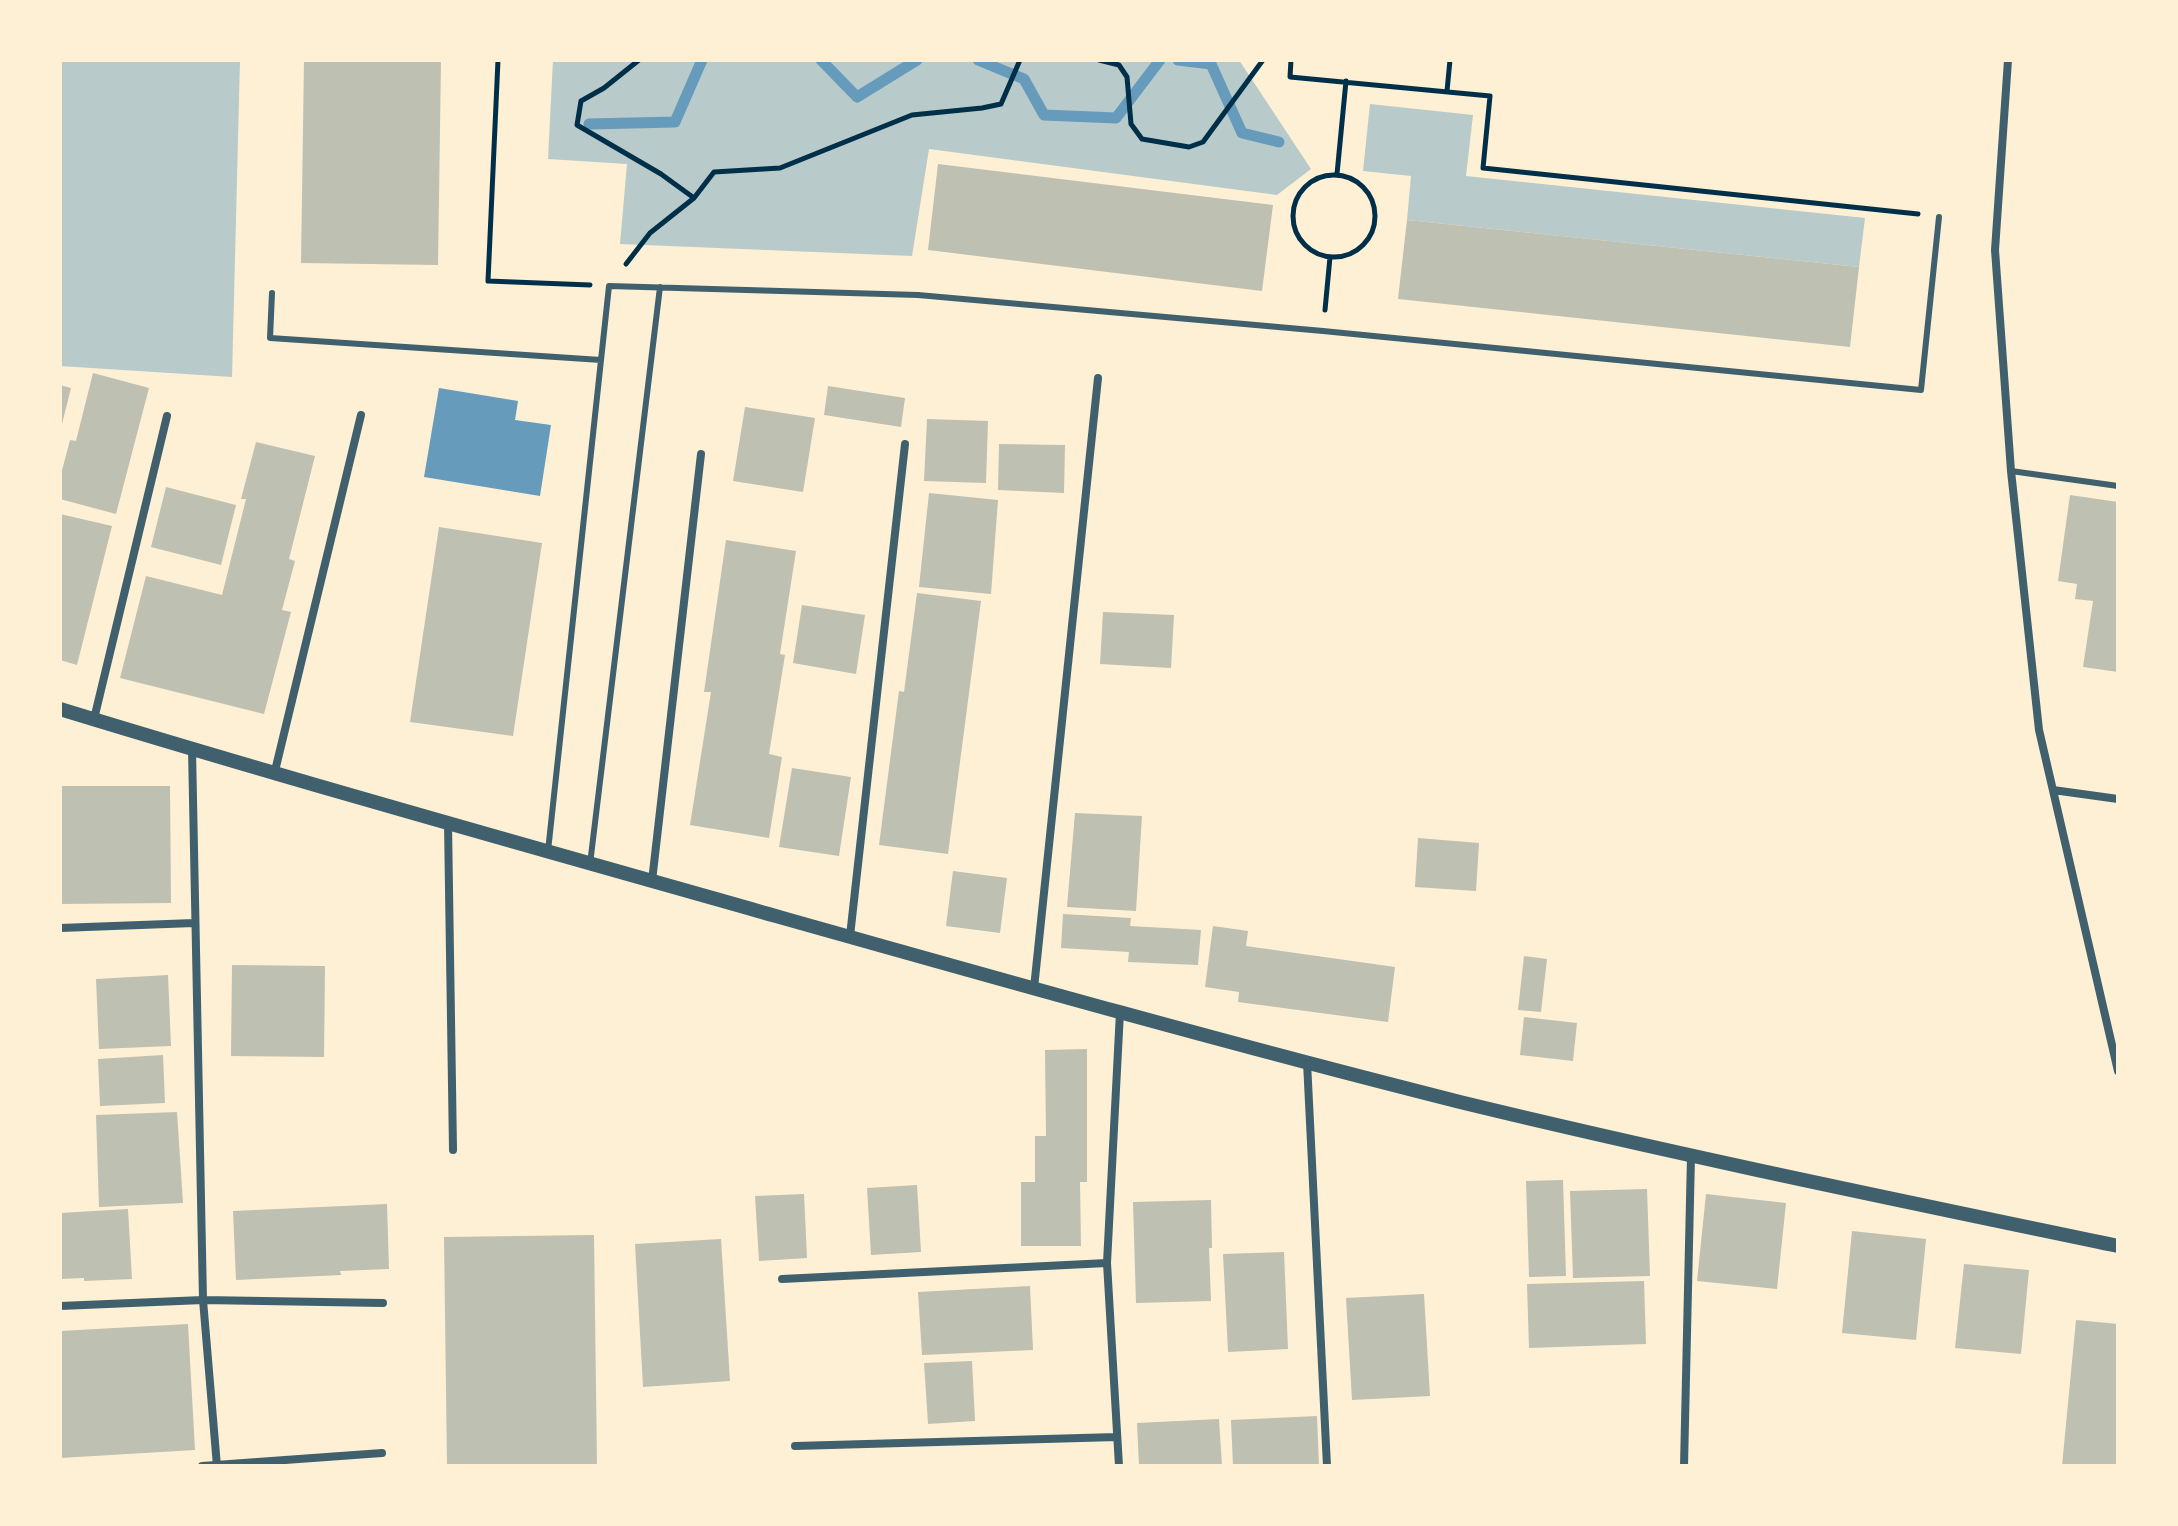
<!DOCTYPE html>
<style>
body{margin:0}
#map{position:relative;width:2178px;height:1526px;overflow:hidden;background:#fdf0d5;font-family:Raleway,sans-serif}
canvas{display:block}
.frame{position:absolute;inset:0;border:62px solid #fdf0d5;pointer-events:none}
</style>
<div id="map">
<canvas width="2178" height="1526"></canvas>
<div class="frame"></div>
</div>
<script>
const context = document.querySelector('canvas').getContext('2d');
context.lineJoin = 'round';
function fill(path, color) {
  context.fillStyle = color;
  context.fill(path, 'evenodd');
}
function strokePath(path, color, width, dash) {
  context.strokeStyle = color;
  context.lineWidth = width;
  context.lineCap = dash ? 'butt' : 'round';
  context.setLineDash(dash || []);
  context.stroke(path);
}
const green = new Path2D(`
 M60,60H240L232,377L60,366Z
 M553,60H1239L1311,169L1277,195L929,149L912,256L620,244L627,164L548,159Z
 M1370,104L1473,115L1466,176L1865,218L1859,267L1407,220L1411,176L1363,171Z`);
const water = new Path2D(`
 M439,388L518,401L515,420L551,425L540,496L424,477Z`);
const stream = new Path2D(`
 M821,60L857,97L917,60
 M978,60L1024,79L1044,115L1116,118L1160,60
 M1178,60L1211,64L1242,133L1279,142
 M589,124L675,122L702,60`);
const building = new Path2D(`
 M304,60H441L438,265L301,263Z
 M938,164L1273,205L1262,291L928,250Z
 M1407,220L1859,267L1850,347L1398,299Z
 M93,373L149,388L116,514L60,499V478L70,440L76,441Z
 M60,385L71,388L61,428L60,427Z
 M828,386L905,398L901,427L824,415Z
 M745,407L815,418L803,492L733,481Z
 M927,419L988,421L986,483L924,481Z
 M256,442L315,456L289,559L295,561L282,610L291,612L264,714L120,678L146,576L222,595L246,499H241Z
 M999,444L1065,445L1064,493L998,490Z
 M166,487L236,505L221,565L151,547Z
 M929,493L998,500L991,594L919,587Z
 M2070,495L2118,502V672L2083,667L2093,601L2075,599L2077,584L2058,581Z
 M60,514L112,526L77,665L60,660Z
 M439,527L542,543L513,736L410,722Z
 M726,540L796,551L780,654L785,655L769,754L782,757L769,838L690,825L711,692H704Z
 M917,593L981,601L948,854L879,845L899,691L904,692Z
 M802,605L865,615L856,674L793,663Z
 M1103,612L1174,615L1171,668L1100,664Z
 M792,768L851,777L839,856L779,847Z
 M60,786H170L171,903L60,904Z
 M1075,813L1142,816L1136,911L1067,907Z
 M1418,838L1479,843L1476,891L1415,887Z
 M953,871L1007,878L1000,933L946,926Z
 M1063,914L1131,918L1130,926L1201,930L1198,965L1128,962L1129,952L1061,948Z
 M1213,926L1248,931L1246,946L1395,967L1388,1022L1238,1002L1239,992L1205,987Z
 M1524,956L1547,959L1541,1012L1518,1010Z
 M232,965L325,966L324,1057L231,1056Z
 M168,975L171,1046L99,1049L96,979Z
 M1524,1017L1577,1023L1573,1061L1520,1055Z
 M1087,1049V1182H1080L1081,1246H1021V1182H1035V1136H1046L1045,1050Z
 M163,1055L165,1103L100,1106L98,1059Z
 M177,1112L183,1203L99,1207L96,1115Z
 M1563,1180L1566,1276L1529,1277L1526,1181Z
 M917,1185L921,1252L871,1255L867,1188Z
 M1647,1189L1650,1276L1573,1278L1570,1191Z
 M804,1194L807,1258L759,1261L755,1196Z
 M1706,1194L1786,1203L1777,1289L1697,1281Z
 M1211,1200L1212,1248H1209L1211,1301L1136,1303L1133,1202Z
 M387,1204L389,1269L340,1271L341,1275L236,1280L233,1211Z
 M128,1209L132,1279L84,1281V1278L60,1279V1213Z
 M1852,1231L1926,1239L1916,1340L1842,1333Z
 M594,1235L597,1466H447L444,1237Z
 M721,1239L730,1381L643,1387L635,1244Z
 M1284,1252L1288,1349L1228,1352L1223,1254Z
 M1964,1264L2029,1270L2021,1354L1955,1348Z
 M1644,1281L1646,1344L1529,1348L1527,1284Z
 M1030,1286L1033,1350L922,1355L918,1292Z
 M1424,1294L1430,1396L1352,1400L1346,1298Z
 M2076,1320L2118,1324V1466H2062Z
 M188,1324L195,1450L60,1458V1331Z
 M972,1361L975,1421L928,1424L924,1363Z
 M1317,1416L1319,1466H1233L1231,1420Z
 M1219,1419L1222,1466H1139L1137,1423Z`);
const path = new Path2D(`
 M498,60L488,281L590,285
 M639,60L604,88L581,101L577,125L661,174L694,198
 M1099,60L1119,65L1127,77L1131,124L1142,139L1189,147L1203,142L1263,60
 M1291,60L1290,77L1490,96L1483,168L1918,214
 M1447,91L1450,60
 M1337,174L1346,81
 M1293 216a41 41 0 1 1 82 0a41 41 0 1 1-82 0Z
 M626,264L650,233L694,198L714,172L780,168L912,115L982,108L1001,104L1020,60
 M1325,310L1330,257`);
const service = new Path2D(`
 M272,293L270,338L601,360
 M2011,471L2118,486
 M548,851L609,286L918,295L1323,331L1921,390L1939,217
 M590,864L660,287`);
const minor = new Path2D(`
 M2008,60L1995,250L2011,471L2039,730L2118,1071
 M94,719L167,416
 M192,749L203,1300L217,1466
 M274,775L361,415
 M2053,790L2118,799
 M448,823L453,1150
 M652,881L701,454
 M60,928L194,923
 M850,936L905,444
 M1034,988L1098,378
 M1307,1062L1327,1466
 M782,1279L1107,1263
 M60,1306L203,1300L383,1303
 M795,1446L1117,1437
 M202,1466L382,1453
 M1119,1466L1107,1263L1120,1012
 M1684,1466L1691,1156`);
const tertiary = new Path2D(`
 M60,709C292,780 525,845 758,911C992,977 1225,1043 1460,1102C1678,1155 1898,1200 2118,1246`);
fill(green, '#b9caca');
fill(water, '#669bbc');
strokePath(stream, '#669bbc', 11);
fill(building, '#bec0b2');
strokePath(path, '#003049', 5);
strokePath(service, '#3f606c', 6);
strokePath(minor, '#3f606c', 8);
strokePath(tertiary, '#3f606c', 14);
</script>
